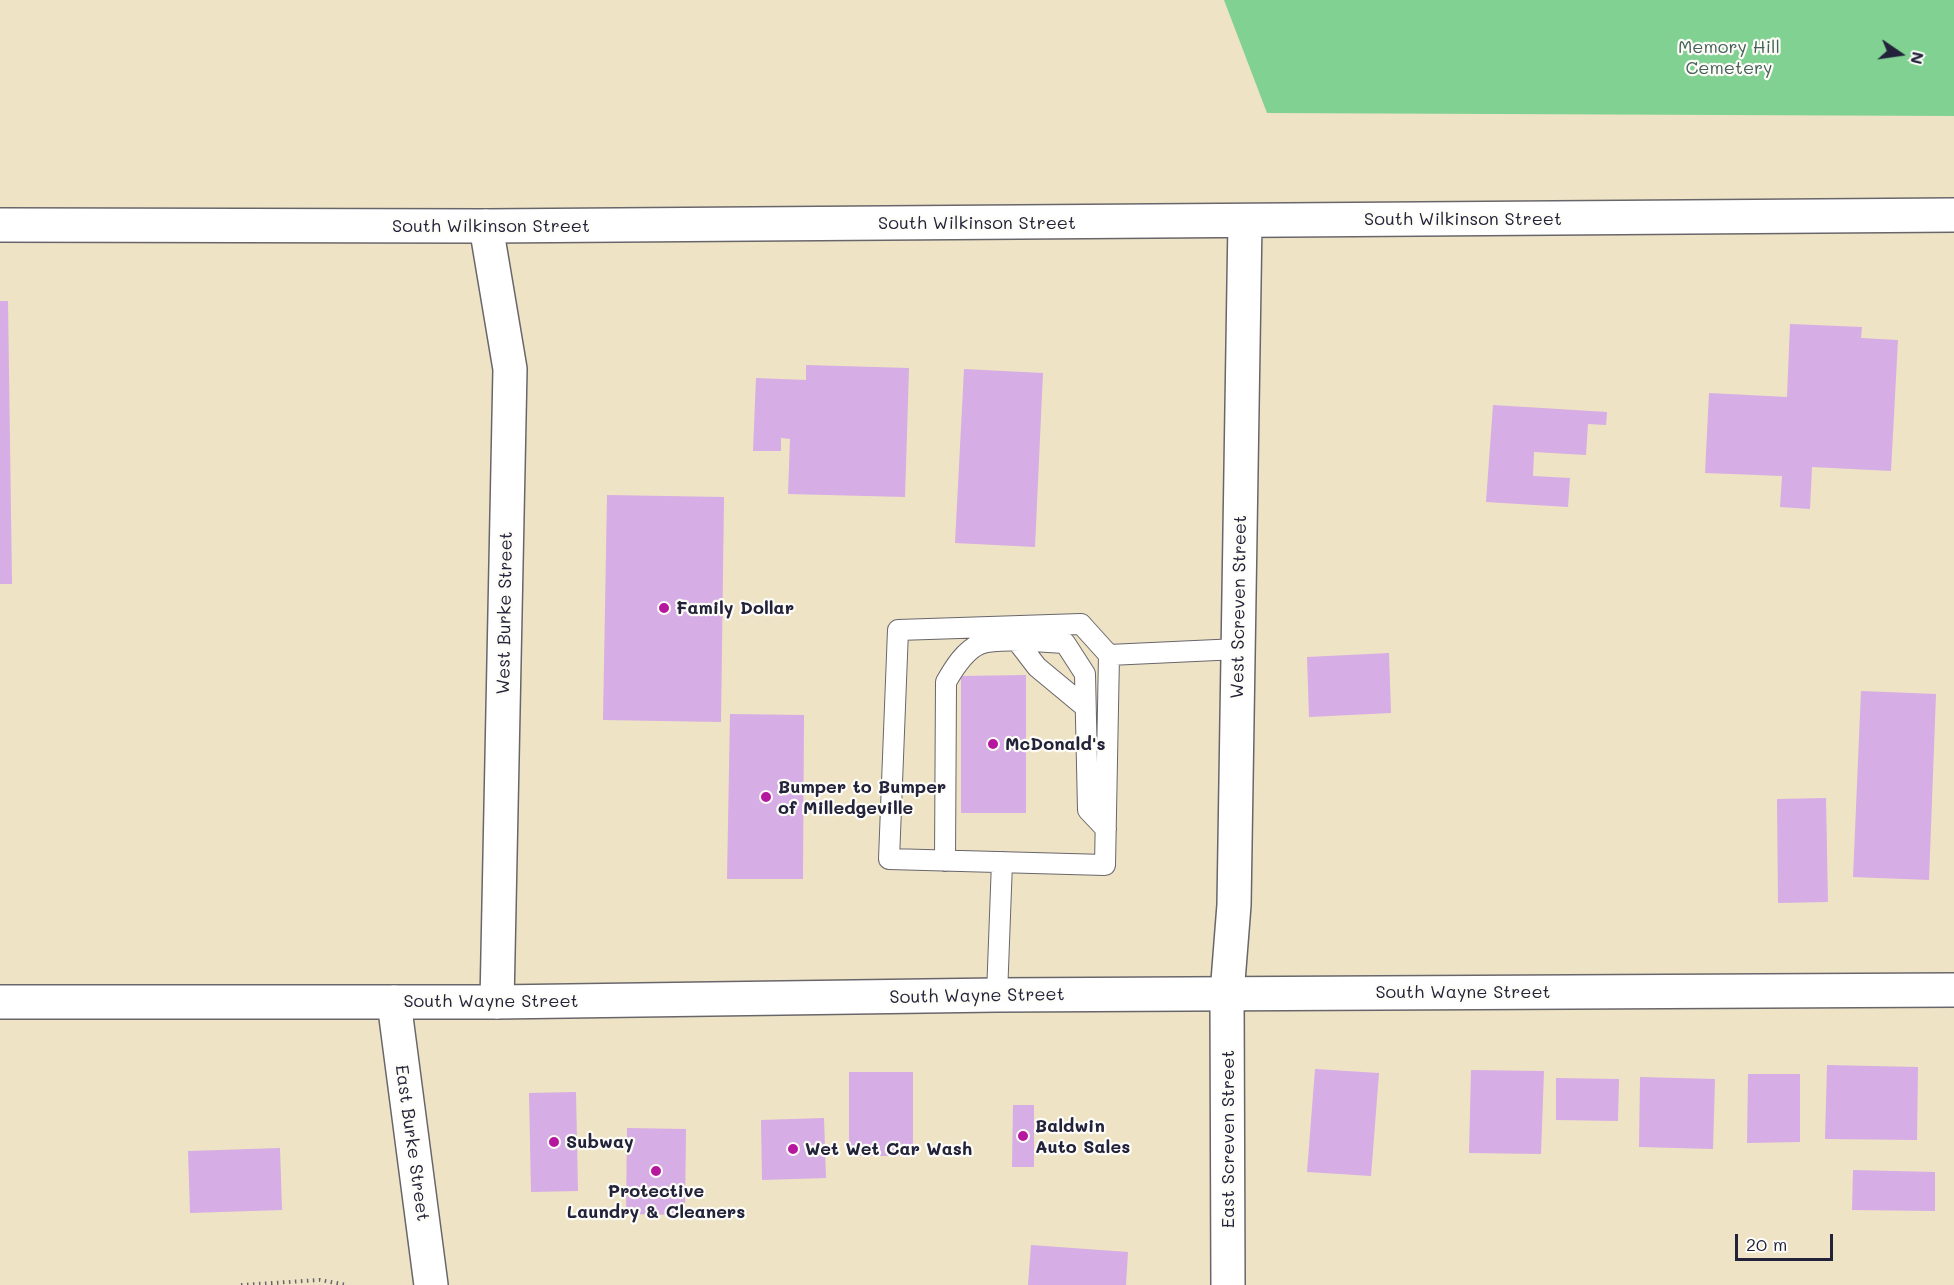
<!DOCTYPE html>
<style>
body{margin:0}
#map{position:relative;width:1954px;height:1285px;overflow:hidden;background:#eee3c5;font-family:Mali,sans-serif}
canvas{display:block}
.north{position:absolute;left:1870px;top:24px;width:60px;height:60px;-webkit-text-stroke:4px #fdfcf7;paint-order:stroke;rotate:103deg;font-size:16px;font-weight:700;line-height:24px;text-align:center;color:#22223b}
.north::after{content:'';display:block;margin:auto;width:21px;height:27px;background:#22223b;clip-path:polygon(50% 0,100% 100%,50% 72%,0 100%)}
.scale{position:absolute;left:1735px;top:1234px;width:98px;height:27px;box-sizing:border-box;border:3px solid #22223b;border-top:0;padding-left:8px;font-size:18px;line-height:21px;white-space:nowrap;color:#22223b;-webkit-text-stroke:4px #fdfcf7;paint-order:stroke}
</style>
<div id="map">
<canvas width="1954" height="1285"></canvas>
<div class="north">N</div>
<div class="scale">20 m</div>
</div>
<script>
const context = document.querySelector('canvas').getContext('2d');
context.lineJoin = 'round';
function fill(path, color) {
  context.fillStyle = color;
  context.fill(path, 'evenodd');
}
function strokePath(path, color, width, dash) {
  context.strokeStyle = color;
  context.lineWidth = width;
  context.lineCap = dash ? 'butt' : 'round';
  context.setLineDash(dash || []);
  context.stroke(path);
}
function write(font, color, halo, rows, align = 'center') {
  context.font = font + ' Mali,sans-serif';
  context.lineWidth = 4.5;
  context.setLineDash([]);
  context.textBaseline = 'middle';
  context.strokeStyle = halo;
  context.fillStyle = color;
  for (const [text, x, y, turn = 0] of rows) {
    context.save();
    context.translate(x, y);
    context.rotate((+turn || 0) * Math.PI / 180);
    context.textAlign = isNaN(turn) ? turn : align;
    if (halo) context.strokeText(text, 0, 0);
    context.fillText(text, 0, 0);
    context.restore();
  }
}
const green = new Path2D(`
 M1224,0H1954V116L1267,113Z`);
const building = new Path2D(`
 M0,301H8L12,584H0Z
 M1790,324L1862,327L1861,338L1898,340L1891,471L1812,467L1810,509L1780,507L1782,476L1705,473L1709,393L1787,397Z
 M806,365L909,368L905,497L788,494L790,439L781,438V451H753L756,378L806,380Z
 M964,369L1043,373L1035,547L955,543Z
 M1493,405L1607,412L1606,425L1588,424L1586,455L1534,452L1533,476L1570,478L1568,507L1486,502Z
 M607,495L724,497L721,722L603,720Z
 M1389,653L1391,713L1309,717L1307,657Z
 M1026,675V813H961V676Z
 M1861,691L1936,694L1929,880L1853,877Z
 M730,714L804,715L803,879H727Z
 M1826,798L1828,902L1778,903L1777,799Z
 M1827,1065L1918,1067L1917,1140L1825,1139Z
 M1315,1069L1379,1073L1371,1176L1307,1172Z
 M1471,1070L1544,1071L1541,1154L1469,1153Z
 M849,1072H913V1156H849Z
 M1748,1074H1800V1142L1747,1143Z
 M1640,1077L1715,1079L1713,1149L1639,1147Z
 M1556,1078L1619,1079L1618,1121L1556,1120Z
 M576,1092L578,1191L531,1192L529,1093Z
 M1013,1105H1034V1167H1012Z
 M824,1118L826,1178L762,1180L761,1120Z
 M627,1128L686,1129L685,1215L626,1214Z
 M280,1148L282,1210L190,1213L188,1151Z
 M1853,1170L1935,1172V1211L1852,1210Z
 M1031,1245L1128,1252L1126,1285H1028Z`);
const path = new Path2D(`
 M241,1285L320,1280L347,1285`);
const lane = new Path2D(`
 M1081,624L1109,655L1105,865L889,859L898,630Z
 M1017,641L1037,667L1084,706
 M1109,655L1238,649
 M945,861L946,682C954,668 965,650 980,644C997,637 1045,642 1065,643L1085,674L1088,810L1106,829
 M997,995L1002,862`);
const street = new Path2D(`
 M486,226L510,369L497,1002
 M394,1002L431,1285`);
const secondary = new Path2D(`
 M0,225L486,226L1954,215
 M1228,1285L1227,994L1234,905L1245,221`);
const primary = new Path2D(`
 M0,1002H497L997,995L1954,990`);
const markers = [
 [664,608,6,"#b5179e"],
 [993,744,6,"#b5179e"],
 [766,797,6,"#b5179e"],
 [1023,1136,6,"#b5179e"],
 [554,1142,6,"#b5179e"],
 [793,1149,6,"#b5179e"],
 [656,1171,6,"#b5179e"]
];
const parkNames = [
 ["Memory Hill",1729,47],
 ["Cemetery",1729,68]
];
const streetNames = [
 ["South Wilkinson Street",1463,219],
 ["South Wilkinson Street",977,223],
 ["South Wilkinson Street",491,226],
 ["West Screven Street",1239,607,-89],
 ["West Burke Street",505,613,-89],
 ["South Wayne Street",1463,992],
 ["South Wayne Street",977,996,-1],
 ["South Wayne Street",491,1001],
 ["East Screven Street",1228,1139,-90],
 ["East Burke Street",412,1143,82]
];
const poiNames = [
 ["Family Dollar",676,608],
 ["McDonald's",1005,744],
 ["Bumper to Bumper",778,787],
 ["of Milledgeville",778,808],
 ["Baldwin",1035,1126],
 ["Auto Sales",1035,1147],
 ["Subway",566,1142],
 ["Wet Wet Car Wash",805,1149],
 ["Protective",656,1191,"center"],
 ["Laundry & Cleaners",656,1212,"center"]
];
fill(green, '#81d292');
fill(building, '#d6ade4');
strokePath(lane, '#69666b', 22);
strokePath(street, '#69666b', 36);
strokePath(secondary, '#69666b', 36);
strokePath(primary, '#69666b', 36);
strokePath(path, '#69666b', 4, [1.5, 4.5]);
strokePath(lane, '#fff', 20);
strokePath(street, '#fff', 33);
strokePath(secondary, '#fff', 33);
strokePath(primary, '#fff', 33);
for (const [x, y, r, color] of markers) {
  const dot = new Path2D();
  dot.arc(x, y, r, 0, 2 * Math.PI);
  context.fillStyle = color;
  context.fill(dot);
  strokePath(dot, '#fdfcf7', 2);
}
write('18px', '#436059', '#fdfcf7', parkNames);
write('18px', '#22223b', '#fdfcf7', streetNames);
write('bold 18px', '#22223b', '#fdfcf7', poiNames, 'left');
</script>
